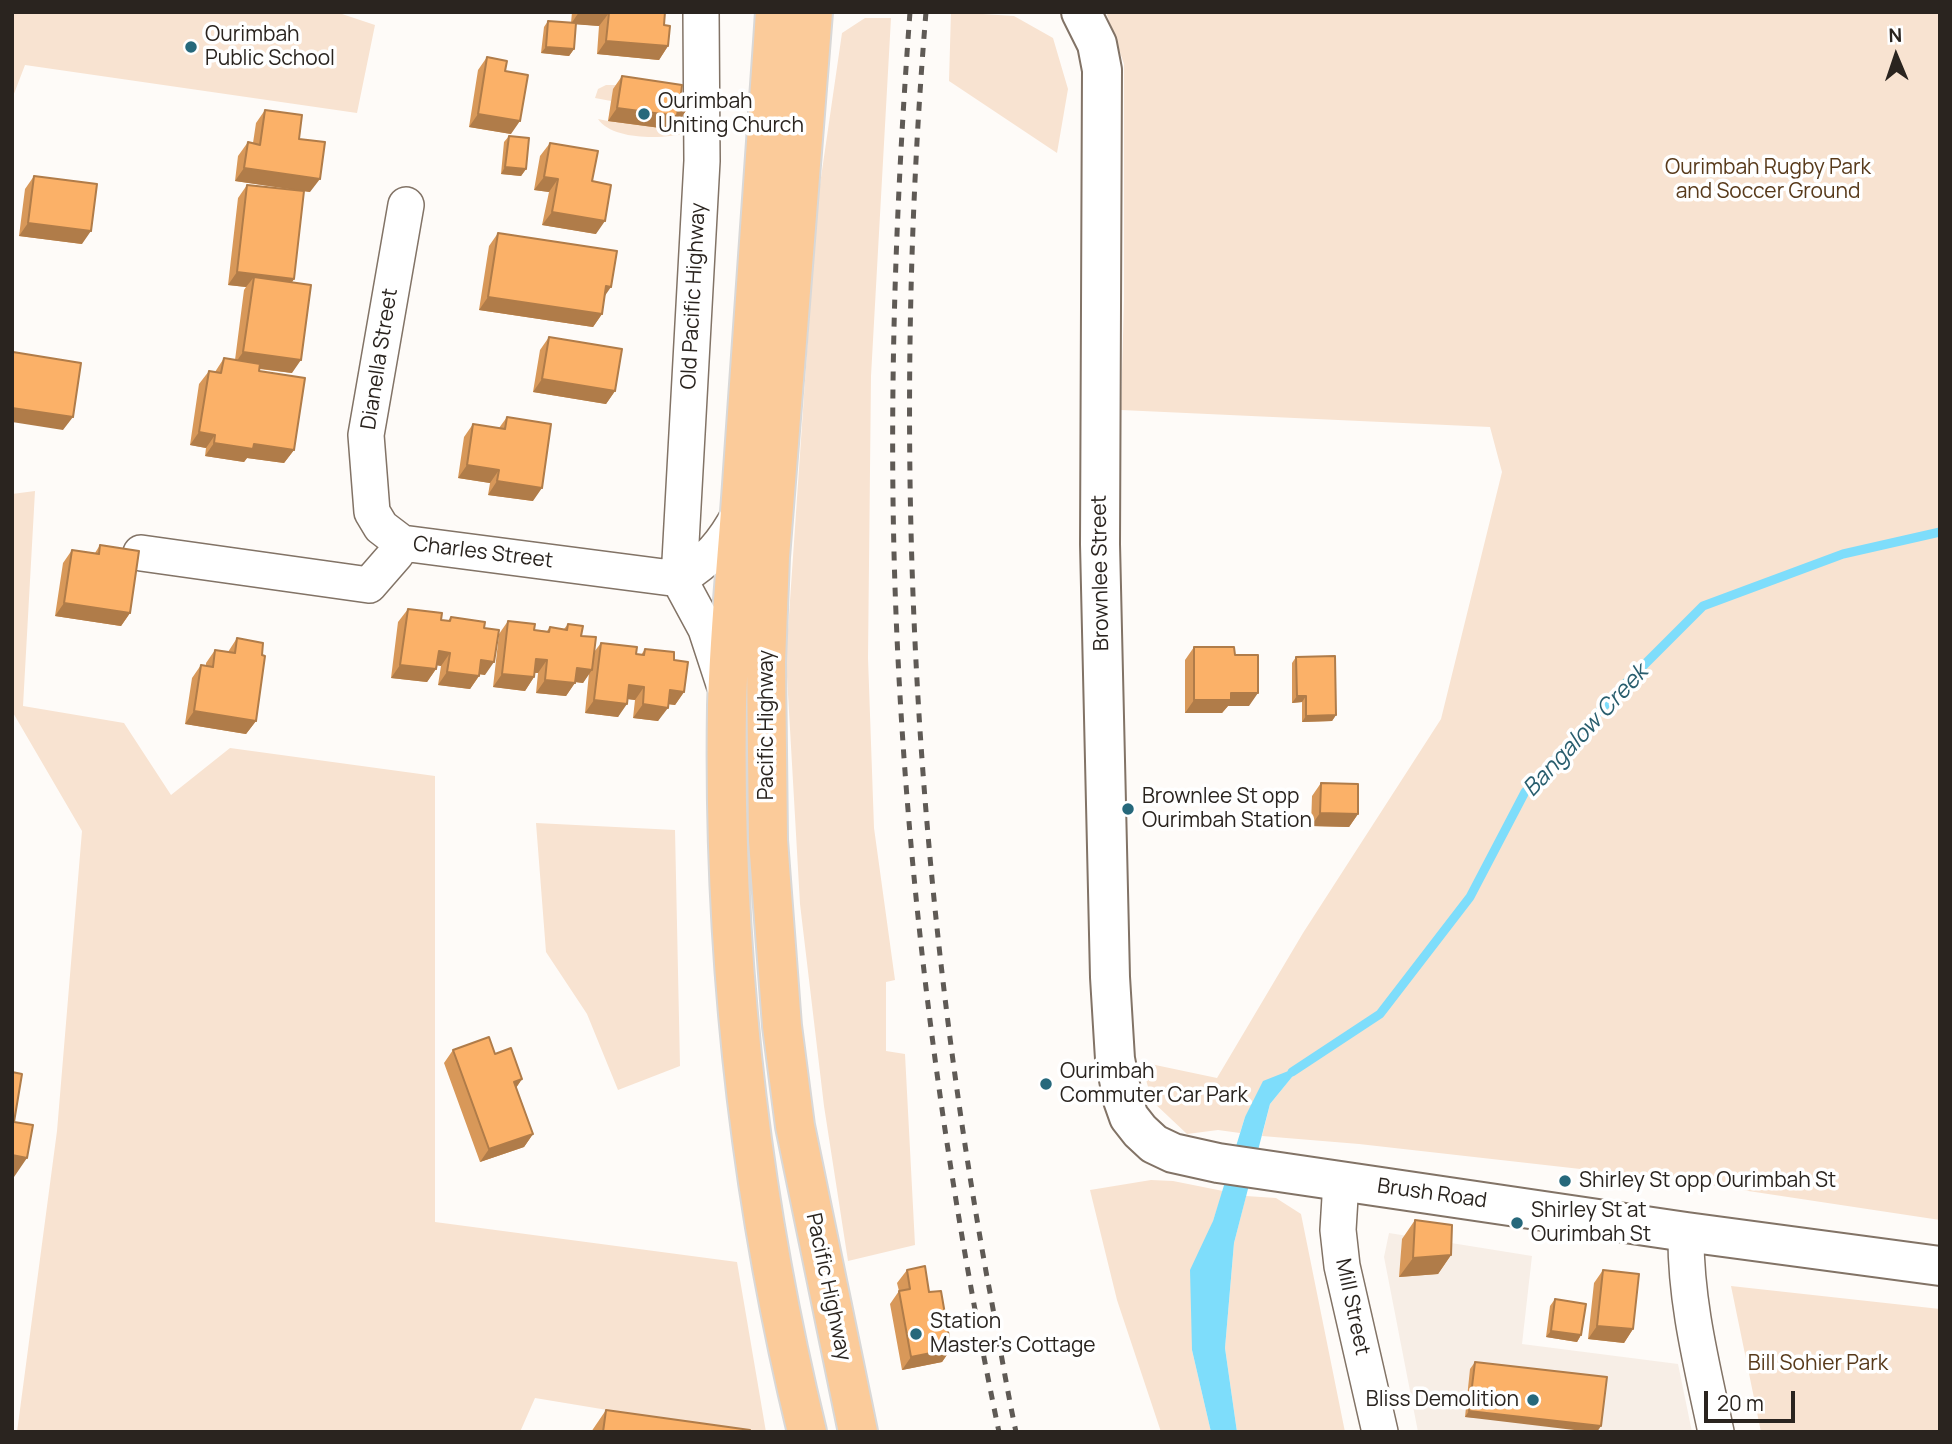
<!DOCTYPE html>
<style>
body{margin:0}
#map{position:relative;width:1952px;height:1444px;overflow:hidden;background:#fefbf8;font-family:Manrope,sans-serif}
canvas{display:block}
.frame{position:absolute;inset:0;border:14px solid #2a241f;pointer-events:none}
.north{position:absolute;left:1861px;top:21px;width:70px;height:70px;-webkit-text-stroke:5px #fff;paint-order:stroke;rotate:358deg;font-size:19px;font-weight:700;line-height:28px;text-align:center;color:#2a241f}
.north::after{content:'';display:block;margin:auto;width:24px;height:32px;background:#2a241f;clip-path:polygon(50% 0,100% 100%,50% 72%,0 100%)}
.scale{position:absolute;left:1704px;top:1391px;width:91px;height:32px;box-sizing:border-box;border:4px solid #2a241f;border-top:0;padding-left:9px;font-size:21px;line-height:24px;white-space:nowrap;color:#2a241f;-webkit-text-stroke:5px #fff;paint-order:stroke}
</style>
<div id="map">
<canvas width="1952" height="1444"></canvas>
<div class="frame"></div>
<div class="north">N</div>
<div class="scale">20 m</div>
</div>
<script>
const context = document.querySelector('canvas').getContext('2d');
context.lineJoin = 'round';
function fill(path, color) {
  context.fillStyle = color;
  context.fill(path, 'evenodd');
}
function strokePath(path, color, width, dash) {
  context.strokeStyle = color;
  context.lineWidth = width;
  context.lineCap = dash ? 'butt' : 'round';
  context.setLineDash(dash || []);
  context.stroke(path);
}
function write(font, color, halo, rows, align = 'center') {
  context.font = font + ' Manrope,sans-serif';
  context.lineWidth = 7;
  context.setLineDash([]);
  context.textBaseline = 'middle';
  context.strokeStyle = halo;
  context.fillStyle = color;
  for (const [text, x, y, turn = 0] of rows) {
    context.save();
    context.translate(x, y);
    context.rotate((+turn || 0) * Math.PI / 180);
    context.textAlign = isNaN(turn) ? turn : align;
    if (halo) context.strokeText(text, 0, 0);
    context.fillText(text, 0, 0);
    context.restore();
  }
}
const built = new Path2D(`
 M1389,1233L1532,1256L1522,1344L1678,1364L1692,1432H1418L1384,1257Z`);
const green = new Path2D(`
 M12,12H336L375,25L357,113L25,65L12,99Z
 M951,12L1014,16L1053,38L1068,89L1057,153L949,81Z
 M1106,12H1940V1220L1669,1179L1359,1144L1262,1136L1270,1104L1300,1067L1245,1117L1240,1133L1218,1130L1187,1134L1152,1101L1141,1062L1217,1078L1303,933L1441,719L1502,472L1490,427L1121,410L1124,300V64Z
 M865,18H891L871,376L868,658L874,828L895,980L886,982V1051L905,1054L915,1245L848,1261L824,1106L800,904L786,659L817,205L842,33Z
 M606,85H626L688,94V133C665,139 613,141 598,119L608,121L614,90L611,101L595,98L598,89Z
 M35,491L23,706L124,723L171,795L230,748L435,776V1222L737,1262L766,1432H740L535,1398L520,1432H17L57,1131L82,831L12,711V494Z
 M536,823L675,830L680,1066L618,1090L587,1014L546,952Z
 M1151,1180L1173,1181L1223,1191L1213,1221L1192,1350L1211,1432H1161L1117,1300L1090,1190Z
 M1246,1196L1276,1198L1301,1214L1345,1432H1237L1225,1348L1234,1243Z
 M1731,1286L1940,1309V1432H1761Z`);
const water = new Path2D(`
 M1301,1066L1270,1104L1234,1243L1225,1348L1237,1432H1211L1192,1350L1190,1270L1213,1221L1245,1117L1263,1081Z`);
const stream = new Path2D(`
 M1292,1072L1380,1014L1470,897L1525,792L1623,686L1703,606L1843,554L1940,532`);
const minor = new Path2D(`
 M406,205L366,435L372,512L381,527L402,543L679,579C709,560 723,545 740,513
 M141,553L369,585L396,554L402,543
 M679,579L702,161L701,12
 M679,579L706,629L724,684
 M1341,1181L1338,1230L1342,1266L1380,1432
 M1686,1232C1685,1300 1702,1366 1716,1432`);
const tertiary = new Path2D(`
 M1081,12L1097,44L1102,70L1100,544L1110,977L1115,1059L1123,1100L1129,1117L1140,1131L1154,1144L1173,1153L1218,1163L1686,1232L1940,1266`);
const primary = new Path2D(`
 M775,12C765,165 754,318 743,470C738,549 729,628 727,706C723,951 749,1194 807,1432
 M813,12L770,557L766,662L768,840L782,1026L795,1126L858,1432`);
const rail = new Path2D(`
 M910,12C895,212 888,414 896,614C907,889 943,1163 999,1432
 M926,12C891,434 912,861 987,1277C997,1328 1005,1380 1016,1432`);
const wall = new Path2D(`
 M572,12H665L664,25L668,46L659,60L597,54L599,26L576,24L574,49L569,56L541,53L544,27L548,21L571,23Z
 M487,57L505,71L511,134L469,127L478,70Z
 M622,76L681,94L687,109L678,123L673,122L668,129L608,121L613,89Z
 M265,110L299,139L310,192L235,181L238,156L248,142L253,143L256,123Z
 M509,136L526,169L521,176L501,174L504,142Z
 M550,143L592,181L596,234L542,225L549,192L534,190L540,156Z
 M34,176L82,244L19,236L25,189Z
 M247,185L294,279L292,282V373L259,369V371L294,450L284,463L247,458L244,462L205,456L206,448L190,445L199,384L209,371L215,372L224,358L235,360L244,290L246,287L228,285L238,198Z
 M498,233L605,296L602,314L593,327L479,310L489,246Z
 M549,337L615,391L606,404L533,392L540,350Z
 M507,417L533,501L488,495L490,483L458,478L464,437L473,424L499,428Z
 M100,545L130,613L121,626L55,616L63,563L72,550L95,553Z
 M408,609L441,620L448,621L451,617L484,628L485,675L479,674V676L470,689L438,685L441,666L437,665L436,669L427,682L391,678L398,622Z
 M508,621L534,630L547,631L550,627L564,629L568,624L581,636L594,652L601,643L636,654L641,655L645,649L674,660L684,692L675,705L668,704L658,721L633,718L635,700L627,699L618,717L585,713L589,673L583,683L575,682L566,696L536,693L538,673H535L534,677L525,691L493,687L499,634Z
 M237,638L256,721L246,734L185,724L192,678L201,665L206,666V663L215,650L228,652Z
 M1194,647L1235,655L1249,706H1228L1222,713H1185V660Z
 M1296,657L1336,715L1332,721L1302,722V702L1292,703V663Z
 M1321,783L1358,814L1349,827L1311,826L1312,796Z
 M453,1050L495,1054L522,1079L516,1088L533,1134L524,1147L480,1162L444,1063Z
 M1415,1220L1451,1255L1438,1274L1399,1277L1402,1239Z
 M907,1270L929,1292L951,1349L942,1362L902,1370L890,1304L899,1291L897,1283Z
 M1603,1270L1633,1329L1624,1343L1588,1339L1594,1283Z
 M1555,1299L1581,1335L1577,1342L1546,1337L1550,1306Z
 M1475,1362L1601,1426L1465,1417L1470,1369Z
 M606,1410L749,1432H591Z`);
const shadedWall = new Path2D(`
 M579,12H597L609,13L599,26L571,24Z
 M606,41L668,46L659,60L597,54Z
 M546,47L574,49L569,56L541,53Z
 M617,108H678L687,109L678,123L673,122L668,129L608,121Z
 M478,114L520,121L511,134L469,127Z
 M505,167L526,169L521,176L501,174Z
 M244,168L320,179L310,192L235,181Z
 M544,177L558,179L549,192L534,190Z
 M552,212L605,221L596,234L542,225Z
 M28,223L91,231L82,244L19,236Z
 M237,272L294,279L285,292L254,277L246,287L228,285Z
 M606,286L611,287L602,300Z
 M488,297L602,314L593,327L479,310Z
 M243,352L301,360L292,373L234,365Z
 M542,379L615,391L606,404L533,392Z
 M12,408L73,417L63,430L12,422Z
 M199,432L215,435L206,448L190,445Z
 M214,443L254,444L294,450L284,463L247,458L244,462L205,456Z
 M467,465L499,470L490,483L458,478Z
 M497,481L542,488L533,501L488,495Z
 M64,603L130,613L121,626L55,616Z
 M439,651L450,653L441,666L430,664Z
 M536,659L547,660L538,673L527,672Z
 M481,660L494,662L485,675L472,673Z
 M400,665L436,669L427,682L391,678Z
 M577,668L592,670L583,683L568,681Z
 M447,672L479,676L470,689L438,685Z
 M502,674L534,677L525,691L493,687Z
 M545,680L575,683L566,696L536,693Z
 M629,685L644,687L635,700L620,698Z
 M670,690L684,692L675,705L660,703Z
 M1231,693H1258L1249,706H1228L1222,713H1185L1194,700Z
 M1297,696H1306L1302,702L1292,703Z
 M594,700L627,704L618,717L585,713Z
 M643,704L668,708L658,721L633,718Z
 M194,711L256,721L246,734L185,724Z
 M1336,715L1332,721L1302,722L1306,716Z
 M1320,813L1358,814L1349,827L1311,826Z
 M522,1079L513,1092L514,1082Z
 M533,1134L524,1147L480,1162L489,1149Z
 M12,1155L27,1158L14,1177H12Z
 M1451,1255L1438,1274L1399,1277L1413,1258Z
 M1597,1326L1633,1329L1624,1343L1588,1339Z
 M1551,1331L1581,1335L1577,1342L1546,1337Z
 M951,1349L942,1362L902,1370L911,1357Z
 M1469,1411L1601,1426L1597,1432H1591L1465,1417Z`);
const building = new Path2D(`
 M597,12H665L664,25L670,26L668,46L606,41L609,13Z
 M548,21L576,23L574,49L546,47Z
 M487,57L507,61L505,71L528,75L520,121L478,114Z
 M622,76L682,85L681,94L689,95L687,109L678,108L677,116L617,108Z
 M265,110L302,115L299,139L325,142L320,179L244,168L248,142L260,145Z
 M509,136L529,138L526,169L505,167Z
 M550,143L598,151L592,181L611,185L605,221L552,212L558,179L544,177Z
 M34,176L97,184L91,231L28,223Z
 M247,185L304,191L294,279L237,272Z
 M498,233L617,251L611,287L606,286L602,314L488,297Z
 M254,277L311,285L301,360L243,352Z
 M549,337L622,349L615,391L542,379Z
 M13,352L81,363L73,417L12,408Z
 M224,358L260,364L259,371L305,378L294,450L254,444L253,449L214,443L215,435L199,432L209,371L221,373Z
 M507,417L551,424L542,488L497,481L499,470L467,465L473,424L505,429Z
 M100,545L139,551L130,613L64,603L72,550L99,554Z
 M408,609L442,613L441,620L450,621L451,617L485,622L484,628L499,630L494,662L481,660L479,676L447,672L450,653L439,651L436,669L400,665Z
 M508,621L535,624L534,630L549,632L550,627L567,630L568,624L583,626L581,636L596,637L592,670L577,668L575,683L545,680L547,660L536,659L534,677L502,674Z
 M237,638L263,643L262,655L265,656L256,721L194,711L201,665L213,667L215,650L235,653Z
 M601,643L637,647L636,654L644,655L645,649L674,652V660L688,662L684,692L670,690L668,708L643,704L644,687L629,685L627,704L594,700Z
 M1194,647H1234L1235,655H1258V693H1231V700H1194Z
 M1335,656L1336,715L1306,716V696H1297L1296,657Z
 M1321,783L1358,784V814L1320,813Z
 M489,1037L495,1054L511,1048L522,1079L514,1082L533,1134L489,1149L453,1050Z
 M12,1072L22,1074L14,1122L33,1125L27,1158L12,1155Z
 M1415,1220L1452,1225L1451,1255L1413,1258Z
 M925,1266L929,1292L941,1291L951,1349L911,1357L899,1291L910,1289L907,1270Z
 M1603,1270L1639,1274L1633,1329L1597,1326Z
 M1555,1299L1586,1304L1581,1335L1551,1331Z
 M1475,1362L1607,1377L1601,1426L1469,1411Z
 M606,1410L750,1430L749,1432H603Z`);
const markers = [
 [191,47,7,"#26687b"],
 [644,114,7,"#26687b"],
 [1128,809,7,"#26687b"],
 [1046,1084,7,"#26687b"],
 [1565,1181,7,"#26687b"],
 [1517,1223,7,"#26687b"],
 [916,1334,7,"#26687b"],
 [1533,1400,7,"#26687b"]
];
const poiNames = [
 ["Ourimbah",205,35],
 ["Public School",205,59],
 ["Ourimbah",658,102],
 ["Uniting Church",658,126],
 ["Brownlee St opp",1142,797],
 ["Ourimbah Station",1142,821],
 ["Ourimbah",1060,1072],
 ["Commuter Car Park",1060,1096],
 ["Shirley St opp Ourimbah St",1579,1181],
 ["Shirley St at",1531,1211],
 ["Ourimbah St",1531,1235],
 ["Station",930,1322],
 ["Master's Cottage",930,1346],
 ["Bliss Demolition",1519,1400,"right"]
];
const parkNames = [
 ["Ourimbah Rugby Park",1768,168],
 ["and Soccer Ground",1768,192],
 ["Bill Sohier Park",1818,1364]
];
const streetNames = [
 ["Old Pacific Highway",694,296,-87],
 ["Dianella Street",380,359,-81],
 ["Charles Street",483,553,7],
 ["Brownlee Street",1101,573,-91],
 ["Pacific Highway",767,725,-90],
 ["Brush Road",1432,1194,8],
 ["Pacific Highway",828,1287,78],
 ["Mill Street",1352,1307,78]
];
const waterNames = [
 ["Bangalow Creek",1586,731,-47]
];
fill(built, '#f7eee6');
fill(green, '#f8e3d1');
fill(water, '#7eddfb');
strokePath(stream, '#7eddfb', 9);
strokePath(minor, '#827366', 38);
strokePath(tertiary, '#827366', 42);
strokePath(primary, '#d9d8d7', 42);
strokePath(minor, '#fff', 35);
strokePath(tertiary, '#fff', 38);
strokePath(primary, '#fbcb9a', 38);
strokePath(rail, '#5f5a55', 5, [9, 9]);
fill(wall, '#d89859');
fill(shadedWall, '#b07c49');
fill(building, '#fbb168');
strokePath(building, '#b07c49', 2);
for (const [x, y, r, color] of markers) {
  const dot = new Path2D();
  dot.arc(x, y, r, 0, 2 * Math.PI);
  context.fillStyle = color;
  context.fill(dot);
  strokePath(dot, '#fff', 2.5);
}
write('21px', '#2a241f', '#fff', poiNames, 'left');
write('21px', '#583a1b', '#fff', parkNames);
write('21px', '#2a241f', '#fff', streetNames);
write('italic 23px', '#295e6e', '#fff', waterNames);
</script>
